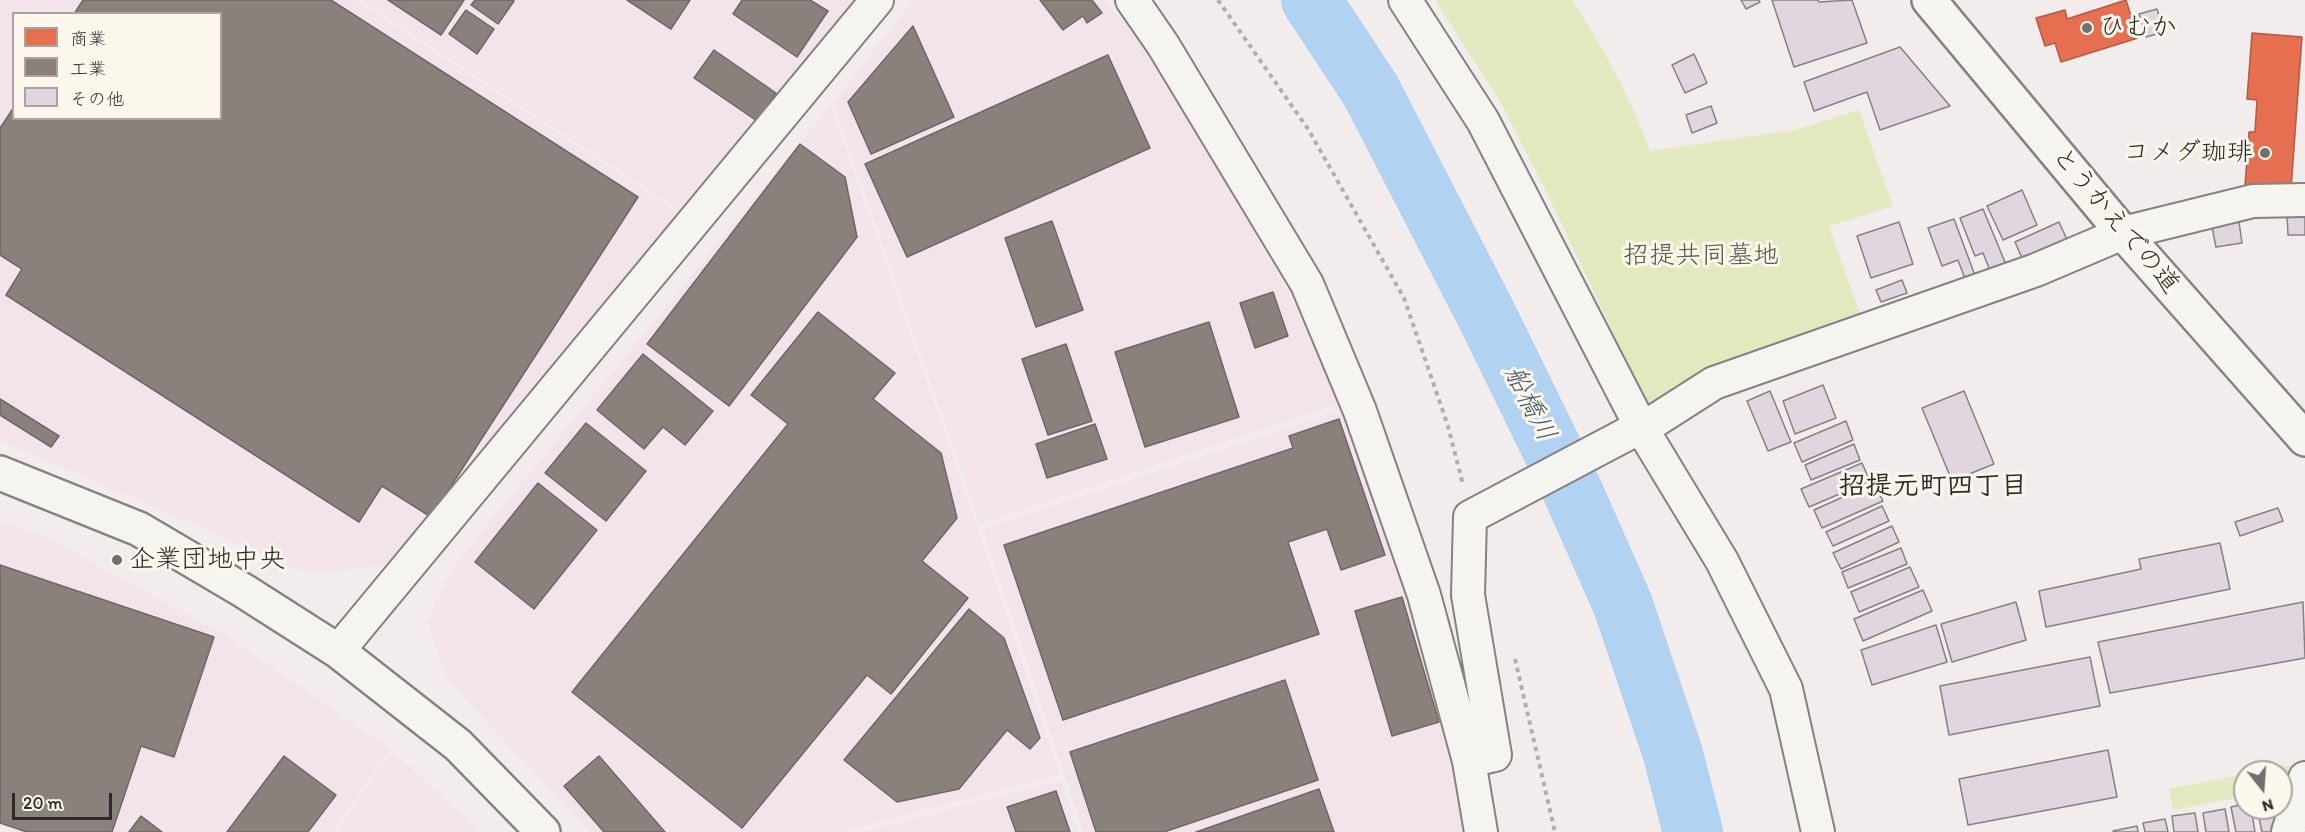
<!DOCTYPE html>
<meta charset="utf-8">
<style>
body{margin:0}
#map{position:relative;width:2305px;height:832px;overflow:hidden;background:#f2eced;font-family:Itim,"Klee One",sans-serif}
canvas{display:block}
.legend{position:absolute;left:12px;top:12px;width:210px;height:108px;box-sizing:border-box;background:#fbf7ec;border:2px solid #a8a59f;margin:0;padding:8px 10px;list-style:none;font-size:18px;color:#2b2b2b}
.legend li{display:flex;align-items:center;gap:12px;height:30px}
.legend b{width:30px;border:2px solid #a8a59f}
.north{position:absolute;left:2233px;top:760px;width:60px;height:60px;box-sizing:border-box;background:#fbf7ec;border:2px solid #a8a59f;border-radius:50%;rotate:163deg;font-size:16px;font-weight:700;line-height:24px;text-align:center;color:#2b2b2b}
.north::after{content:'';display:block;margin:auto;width:21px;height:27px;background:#716f6f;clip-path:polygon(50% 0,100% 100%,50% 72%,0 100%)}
.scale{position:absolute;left:12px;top:793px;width:100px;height:27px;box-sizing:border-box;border:3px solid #2b2b2b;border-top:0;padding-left:8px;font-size:18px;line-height:21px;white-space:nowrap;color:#2b2b2b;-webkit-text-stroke:4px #fbf7ec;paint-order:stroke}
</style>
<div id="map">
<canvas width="2305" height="832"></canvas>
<ul class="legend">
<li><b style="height:16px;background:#e76f51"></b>商業</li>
<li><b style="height:16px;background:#8a817c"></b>工業</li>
<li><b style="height:16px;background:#e0d6df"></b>その他</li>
</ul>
<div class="north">N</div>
<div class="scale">20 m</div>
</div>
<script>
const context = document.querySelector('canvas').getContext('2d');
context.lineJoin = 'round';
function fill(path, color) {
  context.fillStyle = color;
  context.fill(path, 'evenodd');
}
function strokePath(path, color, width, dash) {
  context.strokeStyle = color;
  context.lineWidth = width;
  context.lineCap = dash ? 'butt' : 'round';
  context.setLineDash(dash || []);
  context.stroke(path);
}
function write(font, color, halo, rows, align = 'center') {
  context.font = font + ' Itim,"Klee One",sans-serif';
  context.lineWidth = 6;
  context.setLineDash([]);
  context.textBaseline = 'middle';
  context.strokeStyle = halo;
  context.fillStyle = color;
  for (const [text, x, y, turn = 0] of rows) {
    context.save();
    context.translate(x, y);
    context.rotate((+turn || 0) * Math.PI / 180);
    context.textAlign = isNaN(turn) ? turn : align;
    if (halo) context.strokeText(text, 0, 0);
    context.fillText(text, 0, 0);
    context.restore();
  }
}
const built = new Path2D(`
 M0,0H357L680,214L397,564L308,574L0,441ZM14,14H220V118H14Z
 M361,0H854L681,212Z
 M913,0H1105L1153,59L1284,284L1341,403L980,525L833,103Z
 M831,105L977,526L1060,775L841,832H590L449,682L427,621L453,567Z
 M1344,409L1415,601L1470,817L1459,832H1083L983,529Z
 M0,521L45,536L227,636L390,749L333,832H17L0,826Z
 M392,751L481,832H336Z
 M1061,780L1078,832H860Z`);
const green = new Path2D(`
 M1435,0H1572C1604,48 1630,97 1650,151L1795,130L1859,110L1893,206L1829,226L1862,319L1649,409L1550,199L1501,103Z
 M2292,765L2287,787L2281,789V772H2256Z
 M2245,774V796L2173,810L2169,789Z`);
const shops = new Path2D(`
 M2126,0L2138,38L2061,62L2055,43L2045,46L2036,18L2065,10L2067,19Z
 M2252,33L2302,37L2291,189L2245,186L2249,132H2255L2257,100L2247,99Z`);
const industry = new Path2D(`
 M83,0H331L638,197L431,517L382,486L359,522L6,295L22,269L0,255V128L14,107V118H220V14H74Z
 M388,0H464L441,35Z
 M475,0H513L514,1L498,24L471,5Z
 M627,0H690L671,29Z
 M742,0H810L828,11L797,57L733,14Z
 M1040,0H1092L1102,13L1087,23L1083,16L1063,30Z
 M466,10L494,29L477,54L449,34Z
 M913,26L954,117L871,154L848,102Z
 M714,50L776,93L757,121L694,78Z
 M1108,55L1150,148L907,257L865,164Z
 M800,144L845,177L857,237L729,406L647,344Z
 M1052,221L1083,310L1036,327L1005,238Z
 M1273,292L1288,336L1255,348L1240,303Z
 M818,312L895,373L873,399L941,453L957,518L922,561L968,598L891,694L867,675L742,828L572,692L788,424L751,395Z
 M1209,322L1239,417L1145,447L1115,352Z
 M1066,344L1092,421L1048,435L1022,359Z
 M643,354L713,411L685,445L663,427L644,449L597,410Z
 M0,399L59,436L51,447L0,415Z
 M1339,419L1385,555L1341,570L1327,529L1288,542L1319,634L1063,720L1004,545L1293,448L1289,436Z
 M586,423L646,471L606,521L545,473Z
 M1095,424L1107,459L1047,478L1036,444Z
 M538,483L597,530L534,609L475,562Z
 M0,565L214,637L174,757L141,746L112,832H27L0,823Z
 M1402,597L1439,722L1392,736L1355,611Z
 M969,609L1004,638L1040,738L1030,749L1007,730L959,789L897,802L844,760Z
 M1285,680L1318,780L1164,832H1096L1070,752Z
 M284,756L336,795L308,832H227Z
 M599,756L665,832H604L564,786Z
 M1319,789L1334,832H1196Z
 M1056,791L1070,832H1016L1007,807Z
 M141,816L162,832H129Z`);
const river = new Path2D(`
 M1311,0L1371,91L1488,318L1573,492L1623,605L1673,754L1693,832`);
const building = new Path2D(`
 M1741,0H1759L1760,2L1746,9Z
 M1772,0H1818L1819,2L1852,0L1867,43L1794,67Z
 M2157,9L2164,32L2146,37L2139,14Z
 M1900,47L1950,106L1880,130L1867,92L1814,111L1804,82Z
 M1694,54L1707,83L1685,93L1672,65Z
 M1711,106L1717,123L1692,133L1686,115Z
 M2022,190L2037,225L2003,240L1987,206Z
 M1983,209L2007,267L1991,273L1983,253L1975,256L1960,218Z
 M2287,214H2305V235H2288Z
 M1954,219L1977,281L1967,284L1958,260L1942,266L1928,228Z
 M1899,222L1913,264L1871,278L1857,236Z
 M2059,222L2070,246L2025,265L2015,242Z
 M2239,222L2242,243L2216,247L2212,227Z
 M1902,280L1907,293L1881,302L1876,290Z
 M1823,385L1836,418L1795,434L1783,401Z
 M1770,391L1791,442L1768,451L1747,401Z
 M1964,391L1994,464L1952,481L1922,408Z
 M1846,421L1853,440L1802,462L1794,443Z
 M1854,444L1860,460L1811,480L1805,465Z
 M1862,463L1870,481L1809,507L1801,489Z
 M1874,483L1883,501L1822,528L1814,510Z
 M1882,506L1889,521L1833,546L1826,532Z
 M2278,508L2283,521L2240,536L2235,522Z
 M1892,526L1899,542L1841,569L1833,553Z
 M2220,543L2230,589L2046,627L2039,591L2141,569L2139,559Z
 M1901,548L1907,564L1848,588L1842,572Z
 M1910,567L1919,587L1859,612L1851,592Z
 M1923,590L1932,611L1863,641L1854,619Z
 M2016,602L2026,640L1952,662L1941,624Z
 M2303,602L2305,658L2110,693L2098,642Z
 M1936,625L1947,662L1872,685L1861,650Z
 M2090,657L2100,706L1949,735L1940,686Z
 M2108,750L2117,797L1968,825L1959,779Z
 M2282,792L2288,817L2274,820L2276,832H2262L2257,808H2281Z
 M2245,804V808H2251L2255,832H2236L2231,807Z
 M2225,809L2229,832H2206L2203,813Z
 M2195,813L2198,832H2174L2172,816Z
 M2165,819L2168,832H2145L2143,823Z
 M2137,826L2138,832H2114L2113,831Z`);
const path = new Path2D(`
 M1218,0L1308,129L1404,298L1448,426L1463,485
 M1515,659L1555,832`);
const street = new Path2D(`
 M1132,0L1163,45L1307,284L1360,411L1424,595L1469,761L1481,832
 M1405,0L1483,121L1642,429L1722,561L1786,689L1818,832
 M338,651L877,0
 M1469,761L1495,755L1468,595L1470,517L1627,434L1642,429L1714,383L2036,270L2123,233L2253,201L2305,200
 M2288,832L2305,778`);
const secondary = new Path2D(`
 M1929,0L2123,233L2305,439
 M0,473L139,529L244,591L338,651L458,745L543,832`);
const markers = [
 [2087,28,6,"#716f6f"],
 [2265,153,6,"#716f6f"],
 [117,560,6,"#716f6f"]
];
const poiNames = [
 ["ひむか",2099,28],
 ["コメダ珈琲",2253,153,"right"],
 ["企業団地中央",129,560]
];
const streetNames = [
 ["とうかえでの道",2115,221,50]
];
const parkNames = [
 ["招提共同墓地",1701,256]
];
const waterNames = [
 ["船橋川",1529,404,63]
];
const neighbourhoodNames = [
 ["招提元町四丁目",1933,487]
];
fill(built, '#f3e4ec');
fill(green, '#e3e9bf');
fill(shops, '#e76f51');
strokePath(shops, '#af5b46', 1.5);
fill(industry, '#8a817c');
strokePath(industry, '#6e6764', 1.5);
strokePath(river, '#b2d2f1', 60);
fill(building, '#e0d6df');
strokePath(building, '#858282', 1.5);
strokePath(street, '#858282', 36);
strokePath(secondary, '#858282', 38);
strokePath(path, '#b1afad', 4, [4.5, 4.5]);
strokePath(street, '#f5f4f0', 32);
strokePath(secondary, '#f5f4f0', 33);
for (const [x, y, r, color] of markers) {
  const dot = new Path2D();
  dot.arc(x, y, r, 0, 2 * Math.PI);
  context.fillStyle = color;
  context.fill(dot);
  strokePath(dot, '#fbf7ec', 2);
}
write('26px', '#2b2b2b', '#fbf7ec', poiNames, 'left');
write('26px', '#2b2b2b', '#fbf7ec', streetNames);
write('26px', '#565a47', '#fbf7ec', parkNames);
write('italic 27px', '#4b5a67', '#fbf7ec', waterNames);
write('bold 27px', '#2b2b2b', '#fbf7ec', neighbourhoodNames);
</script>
